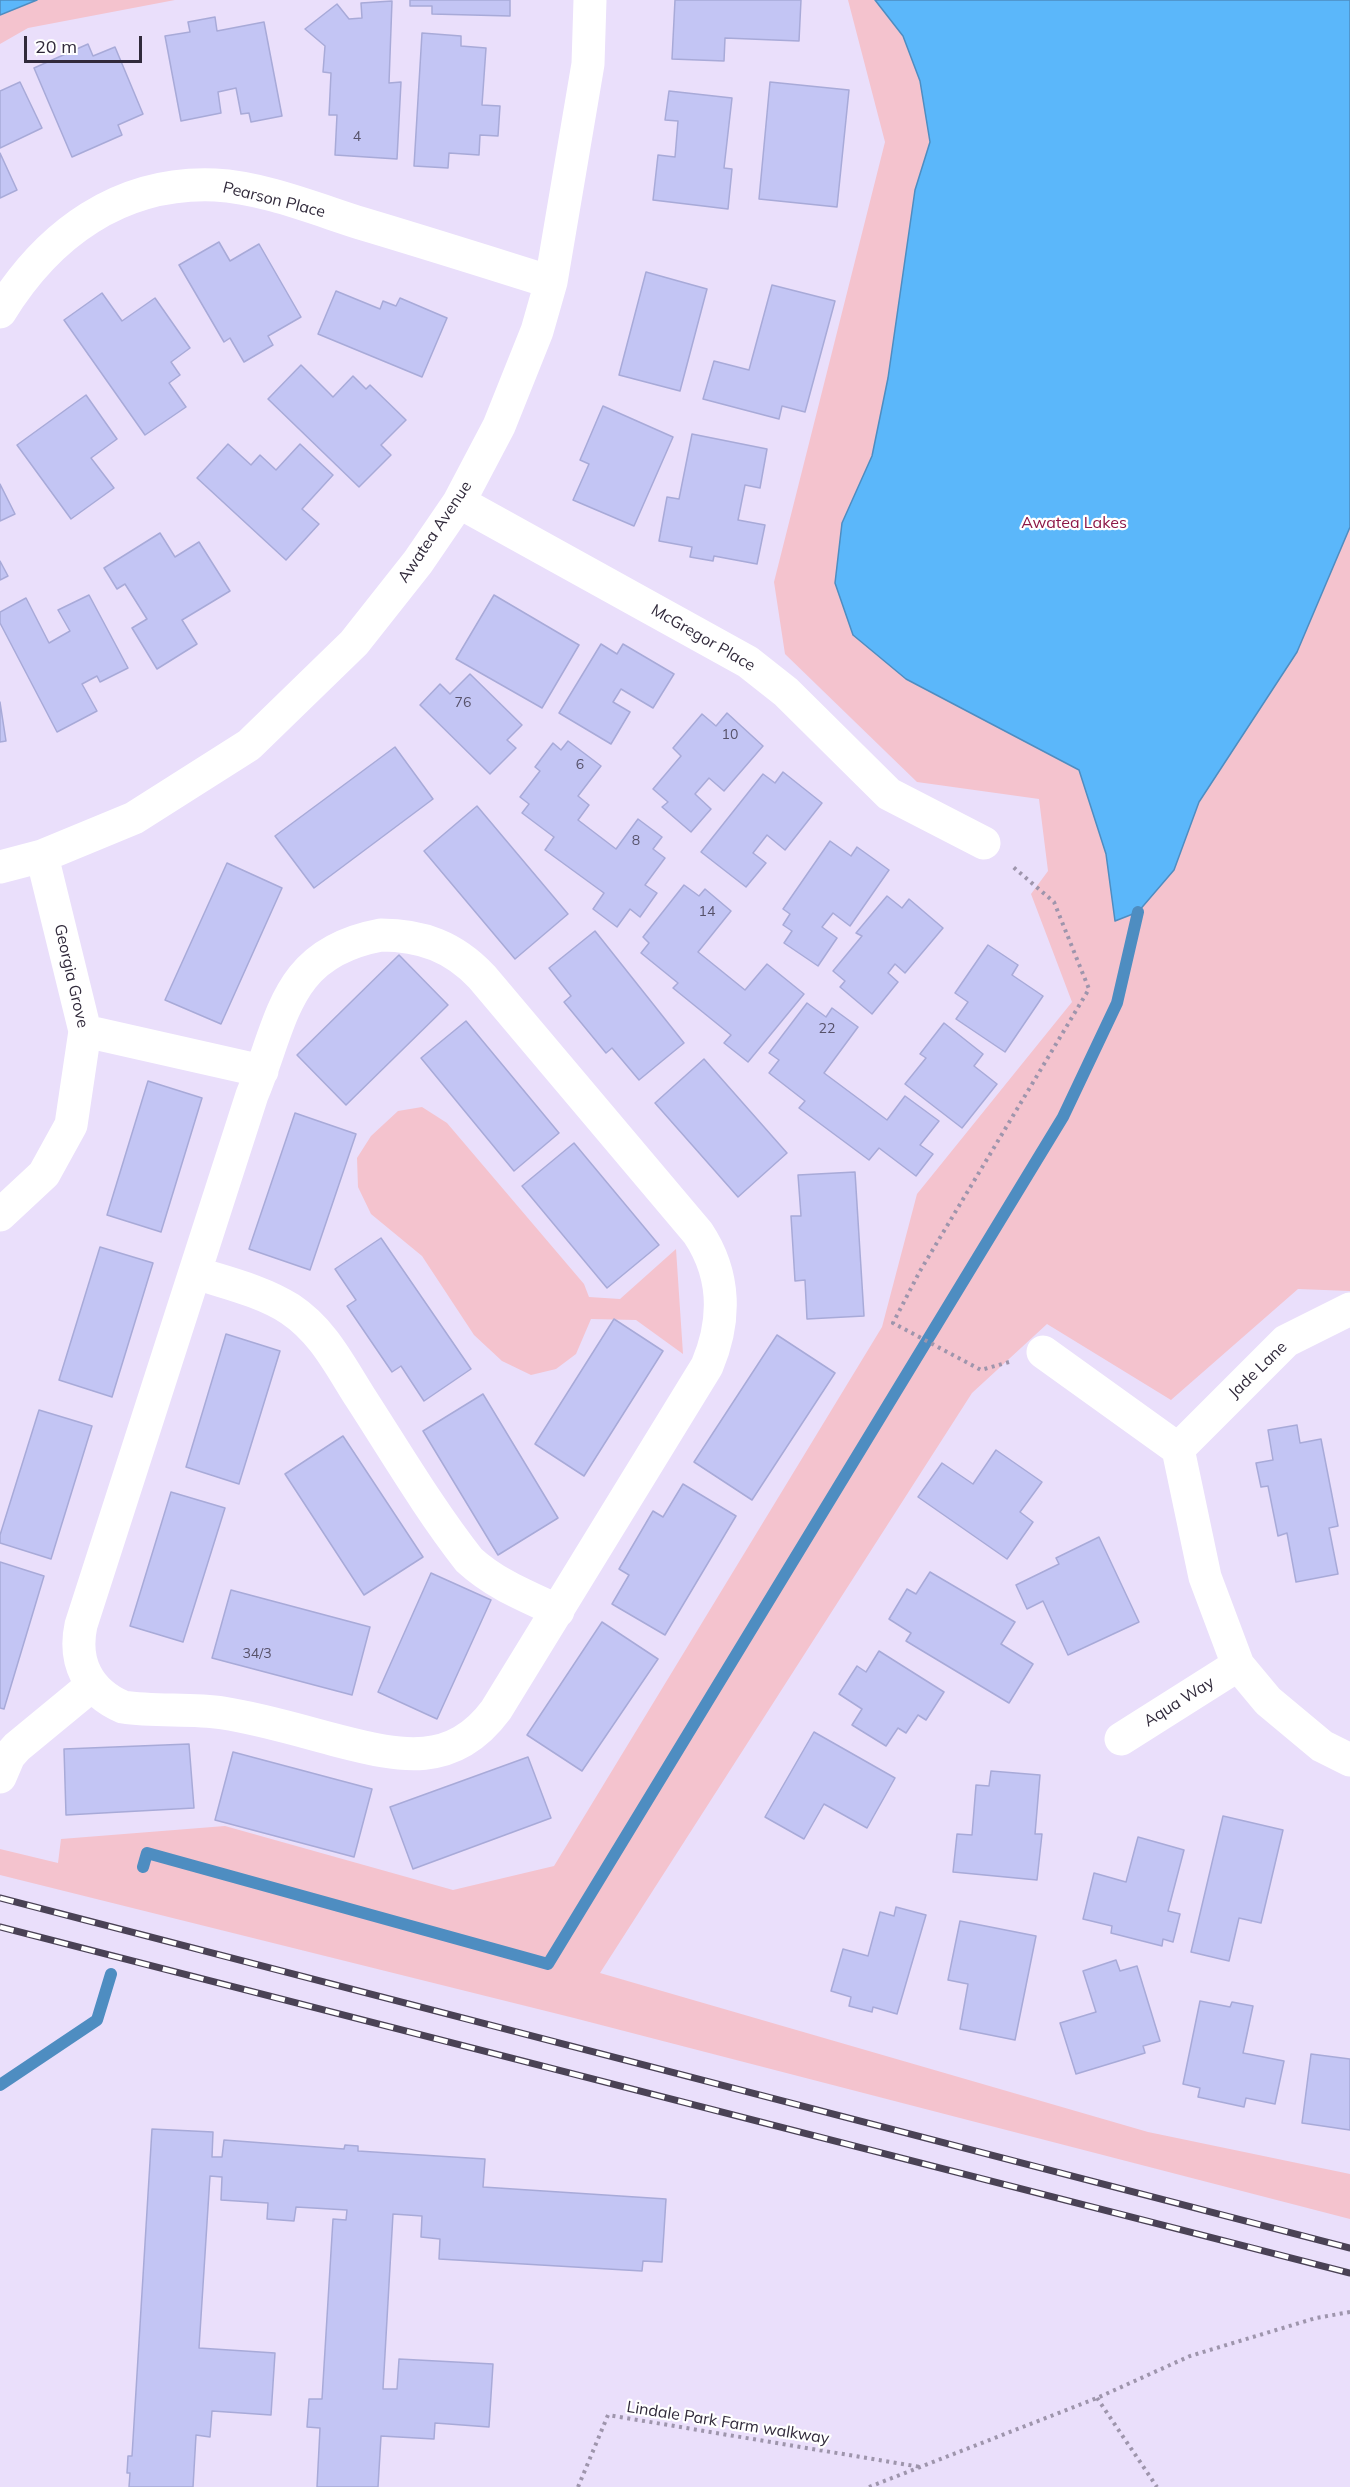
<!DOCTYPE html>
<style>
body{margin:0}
#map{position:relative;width:1350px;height:2487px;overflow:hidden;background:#eadffb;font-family:Mulish,sans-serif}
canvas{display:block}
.scale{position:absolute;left:24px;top:36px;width:118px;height:27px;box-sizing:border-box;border:3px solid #312a3b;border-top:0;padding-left:8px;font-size:18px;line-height:21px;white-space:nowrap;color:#312a3b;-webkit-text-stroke:4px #fff;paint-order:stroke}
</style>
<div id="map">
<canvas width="1350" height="2487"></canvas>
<div class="scale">20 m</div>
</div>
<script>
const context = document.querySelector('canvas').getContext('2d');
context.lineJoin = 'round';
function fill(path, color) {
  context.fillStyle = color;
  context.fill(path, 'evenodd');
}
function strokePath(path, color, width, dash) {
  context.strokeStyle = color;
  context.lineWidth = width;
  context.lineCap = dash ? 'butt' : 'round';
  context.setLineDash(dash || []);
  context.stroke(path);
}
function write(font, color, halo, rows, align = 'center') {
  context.font = font + ' Mulish,sans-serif';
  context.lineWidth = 4.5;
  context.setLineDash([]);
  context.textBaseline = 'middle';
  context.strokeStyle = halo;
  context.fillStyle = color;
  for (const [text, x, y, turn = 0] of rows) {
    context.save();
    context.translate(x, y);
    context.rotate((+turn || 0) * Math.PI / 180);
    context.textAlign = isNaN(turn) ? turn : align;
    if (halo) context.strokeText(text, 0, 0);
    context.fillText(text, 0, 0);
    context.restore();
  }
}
const green = new Path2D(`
 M0,0H175L28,28L0,44Z
 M848,0H1350V1291L1298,1289L1171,1400L1047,1324L972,1393L600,1973L1148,2132L1350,2174V2219L574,2018L0,1875V1849L58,1863L61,1839L225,1826L453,1890L554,1866L882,1327L917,1194L1072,1002L1031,894L1048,871L1039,799L917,782L785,654L774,582L885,142Z
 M422,1107L447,1123L584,1284L589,1297L620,1299L676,1249L683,1354L636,1320L591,1319L576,1354L556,1369L531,1375L502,1361L474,1335L422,1256L371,1214L358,1187L357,1158L371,1136L398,1111Z`);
const water = new Path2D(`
 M0,0H37L0,15Z
 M875,0H1350V527L1297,652L1199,802L1174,870L1138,912L1115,921L1106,854L1079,770L906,679L853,635L835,583L842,523L872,456L888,378L915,190L930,142L920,81L903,36Z`);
const stream = new Path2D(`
 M143,1867L147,1853L548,1964L1063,1117L1117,1003L1138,912
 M0,2085L97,2020L111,1974`);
const building = new Path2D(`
 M410,0H510V16L432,14V6H410Z
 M675,0H801L799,41L725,38L724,61L672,59Z
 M392,1L389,83L401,82L397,159L335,155L337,115H329L331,73L323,72L325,46L305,29L337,4L349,19L362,18L361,3Z
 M215,17L217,31L264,22L282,116L251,122L249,113L241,114L236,88L218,92L221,113L181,121L165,36L190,32L188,22Z
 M422,33L461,36V46L486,48L482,105L500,106L498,136L480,135L479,155L449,153L448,168L414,166Z
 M88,44L93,56L115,47L143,114L118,125L122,135L72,157L34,68Z
 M20,82L42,128L0,148V91Z
 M770,82L849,90L837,207L759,199Z
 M669,91L732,98L724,168L732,169L728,209L653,200L658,155L675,157L678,121L665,120Z
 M0,153L17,190L0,198Z
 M219,242L230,261L259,244L301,317L268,336L273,345L244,362L230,338L224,342L179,265Z
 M646,272L707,289L680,391L619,375Z
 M772,285L835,301L805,412L782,406L779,419L703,399L714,361L749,370Z
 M336,291L380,309L383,301L396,306L400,298L447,318L422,377L318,334Z
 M102,293L122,321L155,298L190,348L171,362L180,375L169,383L186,407L145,435L64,320Z
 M301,365L333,397L353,376L366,389L370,385L406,420L381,445L391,455L359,487L268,399Z
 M86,395L117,439L91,458L114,488L71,519L17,445Z
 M603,406L673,437L634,526L573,500L589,464L580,460Z
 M692,434L767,449L760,488L745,485L738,520L765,525L757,564L714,556L713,561L690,557L692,547L659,541L667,497L679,499Z
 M228,444L251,465L260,455L276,470L300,444L333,475L302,509L319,524L286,560L197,478Z
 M0,484L15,514L0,521Z
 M160,533L175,557L199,542L230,591L182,620L197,644L157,669L132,628L147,619L125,584L117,589L104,568Z
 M0,561L8,576L0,580Z
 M89,595L128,668L100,682L97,676L82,684L97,711L57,732L0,623V612L26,598L49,643L70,631L58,610Z
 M494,595L579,645L542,708L456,659Z
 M601,644L617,654L623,644L674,674L653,708L621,689L613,702L630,712L611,744L559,713Z
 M470,674L522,725L507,740L516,748L490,774L420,705L440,684L450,694Z
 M0,702L6,741L0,742Z
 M727,713L763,746L724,791L709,778L695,794L711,809L691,832L662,807L668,802L653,789L681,756L673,748L702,714L716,726Z
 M568,741L601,766L578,796L589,805L578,820L616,849L638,819L662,837L653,849L665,858L645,885L657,893L640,917L630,909L617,927L593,909L604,893L545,850L554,837L522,813L529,804L520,797L540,771L535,767L553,743L561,750Z
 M395,747L433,799L314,888L275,836Z
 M783,772L822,803L785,850L767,835L753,853L766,863L746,887L701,852L763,774L775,783Z
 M477,806L568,914L515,959L424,851Z
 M830,841L851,856L857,847L889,870L850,926L833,913L822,927L837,938L818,966L784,943L792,931L783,925L790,914L783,909Z
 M227,863L282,888L221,1024L165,1000Z
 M684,885L699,896L705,889L731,911L698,952L745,990L767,964L804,994L748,1062L724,1043L731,1035L673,988L678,983L641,953L649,943L643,937Z
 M887,896L902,908L909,899L943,928L905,973L895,964L888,973L898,982L872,1014L840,987L845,981L833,971L862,936L856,933Z
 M595,931L684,1043L639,1080L612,1048L606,1053L564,1002L571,996L549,968Z
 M988,945L1018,965L1012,975L1043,996L1005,1052L956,1019L968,1002L955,993Z
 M399,955L448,1005L346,1105L297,1055Z
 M807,1003L826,1017L832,1008L858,1027L824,1073L887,1120L905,1096L939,1121L920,1145L933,1154L916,1176L879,1148L869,1160L799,1108L805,1101L769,1073L779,1060L769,1053Z
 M466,1021L559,1133L514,1171L421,1058Z
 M944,1023L983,1054L974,1066L997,1084L962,1128L905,1084L926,1058L920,1054Z
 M704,1059L787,1153L738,1197L655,1103Z
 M148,1081L202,1098L161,1232L107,1215Z
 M295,1113L356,1134L310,1270L249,1249Z
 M574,1143L659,1245L607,1288L522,1186Z
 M855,1172L864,1316L807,1319L805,1280L795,1281L791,1216H801L798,1175Z
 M381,1238L471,1369L424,1401L401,1366L392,1372L347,1306L356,1300L335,1269Z
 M100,1247L153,1263L112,1397L59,1380Z
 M614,1319L663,1351L584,1476L535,1444Z
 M226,1334L280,1351L239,1484L186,1467Z
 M777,1335L835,1373L752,1500L694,1462Z
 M483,1394L558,1518L498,1555L423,1431Z
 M39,1410L92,1426L51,1559L0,1543V1535Z
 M1297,1425L1300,1443L1321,1439L1338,1526L1329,1528L1338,1574L1296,1582L1287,1533L1278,1536L1268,1486L1261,1487L1256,1463L1273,1460L1268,1430Z
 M343,1436L423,1557L364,1595L285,1474Z
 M996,1450L1042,1482L1020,1512L1033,1522L1007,1559L918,1497L942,1463L973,1484Z
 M683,1484L736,1516L665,1635L612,1604L629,1575L619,1569L653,1511L663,1517Z
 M171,1492L225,1508L183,1642L130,1626Z
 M1099,1537L1139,1622L1068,1655L1043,1601L1027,1609L1016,1585L1059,1564L1056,1558Z
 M0,1562L44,1576L4,1709L0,1708Z
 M930,1572L1015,1622L1001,1644L1033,1664L1009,1703L906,1641L911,1633L889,1619L907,1589L916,1594Z
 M431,1573L491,1600L437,1719L378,1692Z
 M231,1590L370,1627L352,1695L212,1658Z
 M602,1622L658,1659L582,1771L527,1735Z
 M879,1651L944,1692L926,1720L918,1715L906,1733L898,1728L886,1746L852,1725L862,1709L839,1694L857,1666L866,1672Z
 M814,1732L895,1778L867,1828L824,1804L804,1839L765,1817Z
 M189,1744L194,1808L66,1815L64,1749Z
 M233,1752L372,1789L354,1857L215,1820Z
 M528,1757L551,1818L413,1869L390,1807Z
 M991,1771L1040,1775L1035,1834H1042L1037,1880L953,1872L957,1834L972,1835L976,1785L989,1786Z
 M1223,1816L1283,1830L1261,1923L1239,1918L1229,1961L1191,1952Z
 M1138,1837L1184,1850L1168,1911L1180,1914L1173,1942L1163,1939L1162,1946L1111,1933L1112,1926L1083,1919L1094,1873L1126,1882Z
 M896,1907L926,1915L897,2014L873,2007L872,2012L849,2006L851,1997L831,1991L843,1949L868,1956L880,1912L894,1916Z
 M960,1921L1036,1936L1015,2040L960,2029L968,1984L948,1980Z
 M1116,1960L1120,1971L1137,1966L1160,2041L1143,2046L1145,2053L1076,2074L1060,2023L1096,2012L1083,1971Z
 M1200,2001L1230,2007L1232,2002L1253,2006L1243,2053L1284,2061L1275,2104L1246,2098L1244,2107L1198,2097L1200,2088L1183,2084Z
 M1311,2054L1350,2059V2130L1302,2123Z
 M152,2129L213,2132L212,2157H222L224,2140L344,2149L345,2145L358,2146V2151L485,2159L483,2187L666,2199L662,2262L643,2261L642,2271L439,2259L440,2239L421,2237L422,2216L393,2214L383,2389H397L399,2359L493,2364L489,2427L435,2423L434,2439L381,2436L378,2487H317L320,2428L307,2427L309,2399H322L333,2219L346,2220L347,2210L296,2207L294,2221L267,2219L268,2203L221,2200L222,2177L210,2176L199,2348L275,2353L271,2415L212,2411L210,2437L196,2435L193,2487H129L130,2473H127L128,2456H132Z`);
const path = new Path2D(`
 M1009,1362L981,1370L893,1323L920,1271L1089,989L1054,902L1012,866
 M1097,2398L1157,2487
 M578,2487L608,2415L921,2467
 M869,2487L1097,2398L1190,2356L1316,2318L1350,2312`);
const minor = new Path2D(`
 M0,312C48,234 120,181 215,185C261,187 316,209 360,223C424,242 487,262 551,282
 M459,502L748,662L786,692L889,794L984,843
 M0,867L42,856L134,818L249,745L354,643L418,562L459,502L499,426L537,331L551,282L588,64L590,0
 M381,935C422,935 454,947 482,977L698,1233C726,1275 726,1321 707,1366L496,1710C453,1768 401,1757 339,1741C301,1731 262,1719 223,1713C190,1708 156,1712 123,1707C88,1692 73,1662 81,1625L252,1095C284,1018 284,953 381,935Z
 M85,1031L262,1071
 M0,1215L44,1174L71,1125L85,1031L42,856
 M196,1273C227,1283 262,1291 290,1309C323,1331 339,1364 360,1397C395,1451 429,1509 469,1560C495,1584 526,1596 558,1611
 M1043,1352L1178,1449L1205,1577L1238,1665L1268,1701L1322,1746L1350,1760
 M1178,1449L1286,1341L1350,1309
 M1121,1739L1238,1665
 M0,1777L9,1756L17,1747L91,1686`);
const rail = new Path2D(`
 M0,1898L1350,2248
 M0,1927L1350,2273`);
const numberNames = [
 ["4",357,137],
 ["76",463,703],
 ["10",730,735],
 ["6",580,765],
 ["8",636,841],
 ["14",707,912],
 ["22",827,1029],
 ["34/3",257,1654]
];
const streetNames = [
 ["Pearson Place",274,200,14],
 ["Awatea Avenue",435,532,-56],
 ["McGregor Place",703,638,30],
 ["Georgia Grove",71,976,77],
 ["Jade Lane",1258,1370,-44],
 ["Aqua Way",1179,1702,-32],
 ["Lindale Park Farm walkway",728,2423,9]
];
const parkNames = [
 ["Awatea Lakes",1074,523]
];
fill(green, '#f4c3ce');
fill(water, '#5bb7fa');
strokePath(water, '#4e8dc1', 1.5);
strokePath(stream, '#4e8dc1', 12);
fill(building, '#c3c5f4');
strokePath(building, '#a8aad8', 1.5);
strokePath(path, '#9e95ac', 4, [3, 4.5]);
strokePath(minor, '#fff', 33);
strokePath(rail, '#4a4255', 7);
strokePath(rail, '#fff', 4.5, [14]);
write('14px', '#565169', null, numberNames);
write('16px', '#312a3b', '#fff', streetNames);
write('16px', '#8c1647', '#fff', parkNames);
</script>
